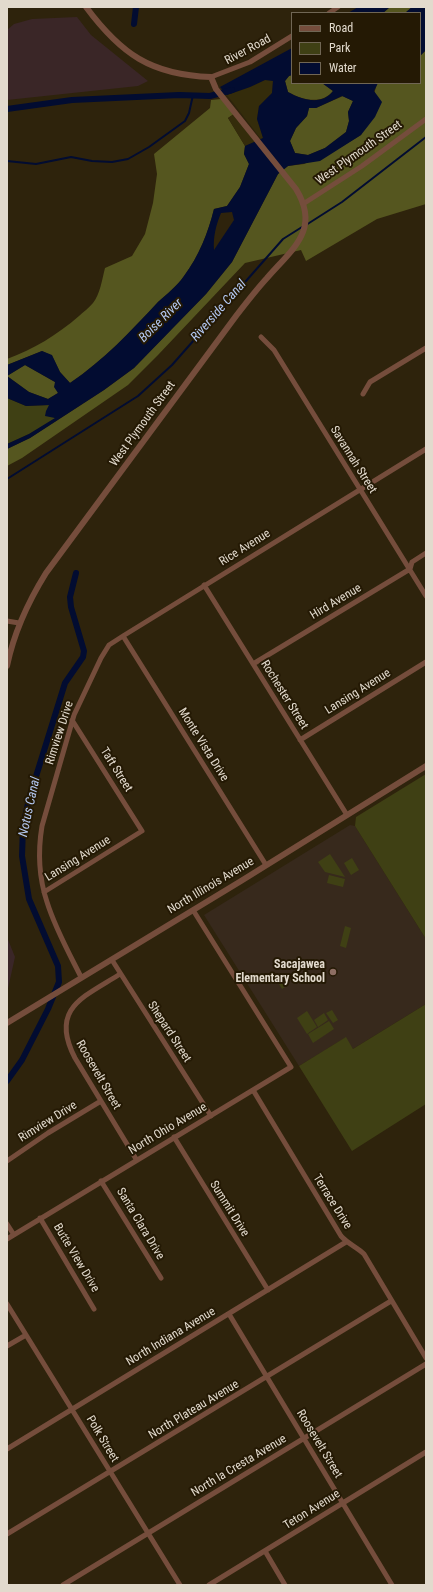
<!DOCTYPE html>
<style>
body{margin:0}
#map{position:relative;width:433px;height:1592px;overflow:hidden;background:#2e230c;font-family:"Roboto Condensed",sans-serif}
canvas{display:block}
.frame{position:absolute;inset:0;border:8px solid #e2dacd;pointer-events:none}
.legend{position:absolute;left:291px;top:12px;width:130px;height:72px;box-sizing:border-box;background:#241904;border:1px solid #706654;margin:0;padding:5px 7px;list-style:none;font-size:12px;color:#e2dacd}
.legend li{display:flex;align-items:center;gap:8px;height:20px}
.legend b{width:20px;border:1px solid #706654}
</style>
<div id="map">
<canvas width="433" height="1592"></canvas>
<div class="frame"></div>
<ul class="legend">
<li><b style="height:5px;background:#754d3c"></b>Road</li>
<li><b style="height:11px;background:#3f4014"></b>Park</li>
<li><b style="height:11px;background:#020c31"></b>Water</li>
</ul>
</div>
<script>
const context = document.querySelector('canvas').getContext('2d');
context.lineJoin = 'round';
function fill(path, color) {
  context.fillStyle = color;
  context.fill(path, 'evenodd');
}
function strokePath(path, color, width, dash) {
  context.strokeStyle = color;
  context.lineWidth = width;
  context.lineCap = dash ? 'butt' : 'round';
  context.setLineDash(dash || []);
  context.stroke(path);
}
function write(font, color, halo, rows, align = 'center') {
  context.font = font + ' "Roboto Condensed",sans-serif';
  context.lineWidth = 4;
  context.setLineDash([]);
  context.textBaseline = 'middle';
  context.strokeStyle = halo;
  context.fillStyle = color;
  for (const [text, x, y, turn = 0] of rows) {
    context.save();
    context.translate(x, y);
    context.rotate((+turn || 0) * Math.PI / 180);
    context.textAlign = isNaN(turn) ? turn : align;
    if (halo) context.strokeText(text, 0, 0);
    context.fillText(text, 0, 0);
    context.restore();
  }
}
const industrial = new Path2D(`
 M77,17L91,35L148,81L138,86L7,100V30L14,24L32,19Z
 M7,937L15,957L7,993Z`);
const education = new Path2D(`
 M350,825L355,826L426,939V1004L353,1049L345,1038L299,1066L204,915Z`);
const green = new Path2D(`
 M7,398L26,406L50,405L51,416L56,418L29,434L7,444Z
 M426,774V939L355,826L356,817Z
 M330,854L345,877L325,872L318,862Z
 M352,858L359,870L351,875L344,863Z
 M329,875L345,879L343,887L327,883Z
 M345,926L351,928L346,948L340,946Z
 M282,975L288,985L282,989L276,979Z
 M426,1004V1104L352,1151L299,1066L346,1037L353,1049Z
 M332,1010L338,1020L333,1023L326,1013Z
 M307,1011L317,1027L307,1034L297,1018Z
 M324,1013L328,1020L318,1027L314,1020Z
 M329,1021L334,1029L313,1043L308,1034Z`);
const forest = new Path2D(`
 M390,7H412L405,13H383Z
 M426,50V204L377,219L306,261L301,250L245,263L158,355L128,385L22,458L7,466V449L30,438L104,390L134,368L206,294L232,262L278,174L288,166L304,164L341,147L361,135L377,84L420,83V56Z
 M292,75V83H322L333,91C322,105 302,100 288,92L285,81L289,76Z
 M343,96L353,101L348,112L349,121L346,132L325,148L308,155L295,153L290,141L296,128L307,116L309,108H316Z
 M221,99L234,114L228,118L245,146L244,154L249,164L240,187L227,206L214,209C208,233 199,256 184,276C177,286 167,294 158,302C129,333 105,359 70,383L60,372L52,356L42,351L7,365V359C34,349 57,335 79,316C83,312 89,308 93,303C100,294 102,280 105,268L132,256L145,234L153,203L157,174L154,154L210,108L211,100Z
 M25,365L55,382L58,393L48,399L29,392L7,376Z`);
const sand = new Path2D(`
 M265,80H273L272,93L259,106L257,119L263,138L261,139L227,95L250,87Z
 M234,114L255,142L245,146L228,118Z`);
const water = new Path2D(`
 M358,7H390L383,13H348Z
 M412,7H426V50L420,56V13H405Z
 M292,48V75L289,76L285,81L288,92C302,100 322,106 333,91L322,83H378L374,91L382,102L375,117L361,135L320,161L288,166L278,174L232,262L206,294L134,368L104,390L30,438L7,449V444L29,434L55,418L45,416L46,411L49,405L26,406L7,398V365L42,351L52,355L60,372L70,383C104,360 130,332 158,302C167,294 177,286 184,276C199,256 208,233 214,209L227,206L240,187L249,164L244,154L245,146L263,138L257,119L259,106L272,93L273,81L265,80L250,87L227,95L220,87ZM342,96L353,101L348,112L349,121L346,132L325,148L308,155L295,153L290,141L296,128L307,116L309,108H316ZM232,212L234,220L214,250C213,237 216,225 221,213ZM25,365L55,382L54,387L58,393L48,399L29,392L7,376Z`);
const stream = new Path2D(`
 M7,161L36,164L71,157L92,161L112,162L128,159L149,147L185,121L189,113L193,95
 M306,225L342,202L426,137
 M7,479L138,396L172,365L283,239L302,227`);
const canal = new Path2D(`
 M134,24L136,7
 M7,109L72,100L179,95L210,96L232,90
 M7,1081L22,1060L48,1009L59,982L58,966L29,899L22,856L23,827L29,799L65,683L83,657L84,651L71,607L70,597L76,573`);
const minor = new Path2D(`
 M329,13L338,7
 M211,77L250,62L292,36
 M303,204L362,166L426,119
 M261,337L274,350L426,596
 M363,394L370,382L426,348
 M204,585L347,815
 M7,621L19,623
 M123,636L266,865
 M253,664L410,569L412,562L426,553
 M300,740L426,662
 M44,892L142,831L72,720
 M112,960L211,1116
 M120,974C84,997 49,1008 75,1058L136,1159
 M81,977C69,953 55,928 47,902C39,878 38,850 42,826L74,715L101,658L109,645L123,636L426,449
 M253,1090L341,1236C348,1244 357,1247 364,1254L426,1358
 M174,1137L268,1290
 M7,1161L48,1133L101,1101
 M101,1181L161,1278
 M40,1218L94,1309
 M7,1224L14,1235
 M7,1239L291,1067L193,910
 M7,1304L180,1585
 M229,1314L392,1585
 M7,1346L26,1335
 M7,1449L346,1242
 M7,1534L391,1301
 M265,1551L285,1585
 M63,1585L426,1364
 M209,1585L426,1452`);
const tertiary = new Path2D(`
 M7,666C14,632 28,602 46,573L236,316C246,303 256,290 267,278C292,249 321,230 296,189L216,89L211,77C151,75 121,54 86,7
 M7,1023L241,881L426,766`);
const markers = [
 [333,972,4,"#8d6e63"]
];
const streetNames = [
 ["River Road",248,50,-28],
 ["West Plymouth Street",359,153,-35],
 ["West Plymouth Street",143,424,-54],
 ["Savannah Street",353,460,58],
 ["Rice Avenue",245,548,-32],
 ["Hird Avenue",336,602,-31],
 ["Lansing Avenue",358,692,-32],
 ["Rochester Street",284,695,58],
 ["Rimview Drive",60,733,-72],
 ["Monte Vista Drive",203,745,58],
 ["Taft Street",116,770,58],
 ["Lansing Avenue",78,859,-32],
 ["North Illinois Avenue",211,886,-31],
 ["Shepard Street",169,1032,57],
 ["Roosevelt Street",98,1075,60],
 ["Rimview Drive",48,1122,-32],
 ["North Ohio Avenue",168,1129,-31],
 ["Terrace Drive",332,1202,58],
 ["Summit Drive",229,1209,58],
 ["Santa Clara Drive",140,1224,59],
 ["Butte View Drive",76,1258,59],
 ["North Indiana Avenue",171,1337,-31],
 ["North Plateau Avenue",194,1410,-31],
 ["Polk Street",102,1439,59],
 ["Roosevelt Street",319,1444,59],
 ["North la Cresta Avenue",239,1466,-31],
 ["Teton Avenue",312,1510,-32]
];
const poiNames = [
 ["Sacajawea",325,965],
 ["Elementary School",325,979]
];
const waterNames = [
 ["Riverside Canal",219,311,-49],
 ["Boise River",161,321,-45],
 ["Notus Canal",30,807,-78]
];
fill(industrial, '#3a2627');
fill(education, '#37291c');
fill(green, '#3f4014');
fill(forest, '#55561f');
fill(sand, '#342c0b');
fill(water, '#020c31');
strokePath(stream, '#020c31', 2);
strokePath(canal, '#020c31', 6);
strokePath(minor, '#754d3c', 5);
strokePath(tertiary, '#754d3c', 6);
for (const [x, y, r, color] of markers) {
  const dot = new Path2D();
  dot.arc(x, y, r, 0, 2 * Math.PI);
  context.fillStyle = color;
  context.fill(dot);
  strokePath(dot, '#241904', 1.5);
}
write('12px', '#e2dacd', '#241904', streetNames);
write('bold 12px', '#e2dacd', '#241904', poiNames, 'right');
write('italic 13px', '#b4c9f3', '#241904', waterNames);
</script>
